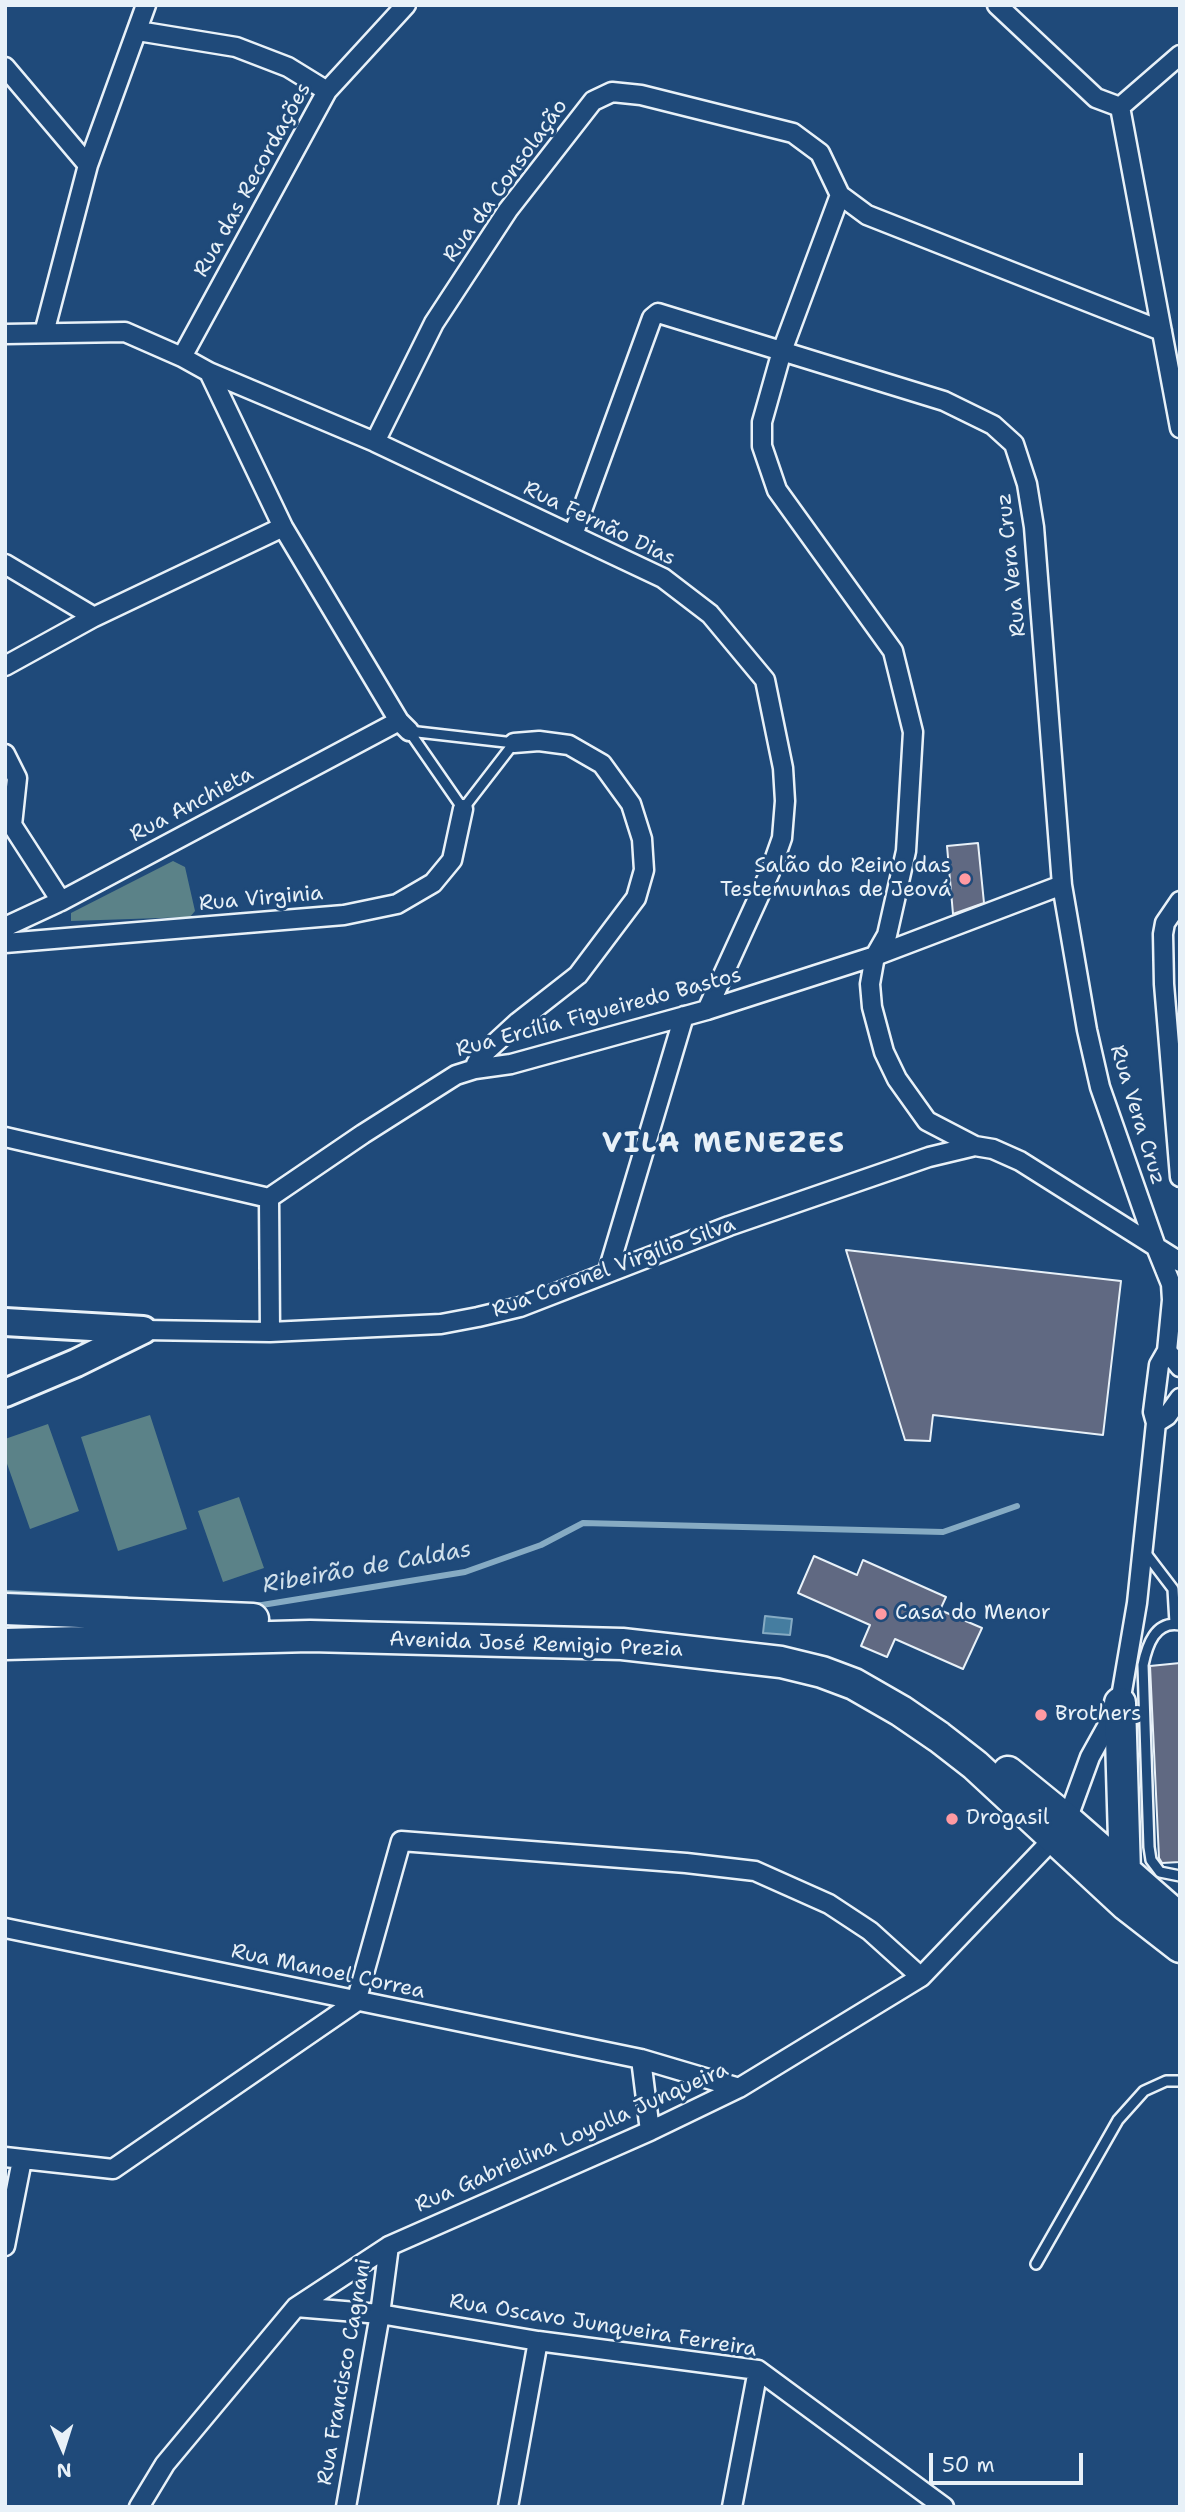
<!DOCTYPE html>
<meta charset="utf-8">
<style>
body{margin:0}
#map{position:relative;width:1185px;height:2512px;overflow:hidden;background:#1f4a7a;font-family:"Shantell Sans",sans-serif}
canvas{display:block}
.frame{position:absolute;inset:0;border:7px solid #e8f1f8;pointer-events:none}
.north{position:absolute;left:28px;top:2414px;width:70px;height:70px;-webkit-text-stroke:5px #1f4a7a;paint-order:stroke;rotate:177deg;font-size:19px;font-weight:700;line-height:28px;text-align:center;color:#e8f1f8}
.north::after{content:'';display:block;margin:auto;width:24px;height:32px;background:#e8f1f8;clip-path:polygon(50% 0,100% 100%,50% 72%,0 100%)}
.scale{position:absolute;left:929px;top:2453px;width:154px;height:32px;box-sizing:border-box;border:4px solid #e8f1f8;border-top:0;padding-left:9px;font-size:21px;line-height:24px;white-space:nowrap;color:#e8f1f8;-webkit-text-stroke:5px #1f4a7a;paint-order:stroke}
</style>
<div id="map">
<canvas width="1185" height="2512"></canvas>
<div class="frame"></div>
<div class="north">N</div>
<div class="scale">50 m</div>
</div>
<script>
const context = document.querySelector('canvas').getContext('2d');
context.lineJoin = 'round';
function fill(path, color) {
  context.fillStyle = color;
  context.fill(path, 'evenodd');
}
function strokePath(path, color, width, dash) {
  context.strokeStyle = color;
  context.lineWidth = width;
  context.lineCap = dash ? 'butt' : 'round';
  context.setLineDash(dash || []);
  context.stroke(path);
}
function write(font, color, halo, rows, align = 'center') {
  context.font = font + ' "Shantell Sans",sans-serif';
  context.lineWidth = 6;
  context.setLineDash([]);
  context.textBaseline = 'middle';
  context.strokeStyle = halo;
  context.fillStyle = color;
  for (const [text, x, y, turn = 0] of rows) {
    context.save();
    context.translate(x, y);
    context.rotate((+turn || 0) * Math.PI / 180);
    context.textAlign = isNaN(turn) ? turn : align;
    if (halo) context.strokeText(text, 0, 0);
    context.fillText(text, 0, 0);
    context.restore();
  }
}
const green = new Path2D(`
 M173,861L185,867L195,911L190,917L71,921V913Z
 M150,1415L187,1529L118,1551L81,1437Z
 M48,1424L79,1511L30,1529L5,1458V1439Z
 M239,1497L264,1568L223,1582L198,1511Z`);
const water = new Path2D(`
 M765,1616L792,1619L790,1635L763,1633Z`);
const stream = new Path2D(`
 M5,1593L126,1599
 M248,1605H262L465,1572L541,1545L583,1523L943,1532L1017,1506`);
const building = new Path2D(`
 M978,843L984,903L953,914L947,846Z
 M846,1250L1121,1281L1103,1435L933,1415L930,1441L905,1440Z
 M814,1556L857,1575L863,1560L946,1597L940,1610L982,1628L963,1669L895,1639L887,1657L861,1646L870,1625L798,1593Z
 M1180,1663V1862L1162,1863L1159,1858L1150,1666Z`);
const lane = new Path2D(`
 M409,731L514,743L463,809Z
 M1144,1551L1173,1589L1175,1623
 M1180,1625C1155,1620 1147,1646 1143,1665L1149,1847L1151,1860L1160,1872L1180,1876
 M1036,2264L1118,2120L1144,2091L1166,2081H1180`);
const street = new Path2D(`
 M997,5L1096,98L1120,107
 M138,31L236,47L288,67L327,91
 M5,67L88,165
 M1120,107L1180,428
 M1120,107L1180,55
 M840,195L782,351L762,422V446L777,490L893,651L913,732L906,851L887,935L875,956L870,984L872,1007L884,1052L897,1079L927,1121L975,1146
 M44,333L88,165L146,5
 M5,334L125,332L182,357L209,372L375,442L663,578L710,614L765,680L783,768L785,801L782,838L770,872L707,1010
 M182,357L327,91L406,5
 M209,372L283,527L399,721L409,731
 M375,442L434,323L508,210L593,101L612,92L641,95L793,133L820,153L840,195L867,215L1162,331
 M5,564L94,617
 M5,666L94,617L283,527
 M5,754L17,778L12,825L61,901
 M1180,901L1165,923L1163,934L1164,984L1180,1177
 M5,927L61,901L399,721
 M5,943L344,915L397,904L433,883L452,860L463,809
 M475,1069L476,1064L481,1056L518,1022L578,975L636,898L644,870L642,839L631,804L602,764L569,745L539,741L514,743
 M5,1137L269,1198L363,1134L456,1075L475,1069L511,1064L707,1010L875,956L1062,885
 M269,1198L270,1332
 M608,1271L684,1016
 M143,1330L270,1332L441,1324L478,1317L520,1307L729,1226L929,1157L975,1146L993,1149L1020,1161L1180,1262
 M1167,1351L1180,1367
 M1156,1423L1167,1416L1180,1398
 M5,1928L641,2059L739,2088
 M641,2059L650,2131
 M5,2157L113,2169L356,2002L401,1841L686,1863L755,1871L829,1904L870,1931L921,1977
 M5,2246L22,2160
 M296,2307L380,2314L538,2341L758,2370L944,2507
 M139,2507L165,2464L296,2307L389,2246L650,2131L739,2088L921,1977L1053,1839L1067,1820L1090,1757L1120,1703L1137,1603L1156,1423L1153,1412L1159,1365L1167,1351L1172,1300L1171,1284L1156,1247L1100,1087L1087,1030L1062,885L1034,527L1027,484L1014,444L993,425L944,401L658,313L652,318L573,535
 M346,2507L380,2314L389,2246
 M508,2507L538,2341
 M732,2507L758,2370`);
const secondary = new Path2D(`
 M5,1322L143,1330
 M5,1393L76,1363L143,1330`);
const primary = new Path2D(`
 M5,1609L253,1619
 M5,1644L310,1636L622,1644L781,1662L822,1672L854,1684L901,1711L939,1737L975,1765L1126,1905L1180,1947
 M1120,1703L1125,1873
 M1008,1772L1067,1820L1180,1919`);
const markers = [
 [965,879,7,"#ff9aa2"],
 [881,1614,7,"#ff9aa2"],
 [1041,1715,7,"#ff9aa2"],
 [952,1819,7,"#ff9aa2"]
];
const streetNames = [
 ["Rua das Recordações",253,180,-61],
 ["Rua da Consolação",506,181,-54],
 ["Rua Fernão Dias",599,524,26],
 ["Rua Vera Cruz",1012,565,-96],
 ["Rua Anchieta",192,805,-28],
 ["Rua Virginia",261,899,-5],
 ["Rua Ercília Figueiredo Bastos",599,1013,-15],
 ["Rua Vera Cruz",1137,1115,73],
 ["Rua Coronel Virgílio Silva",614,1268,-20],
 ["Avenida José Remigio Prezia",536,1645,2],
 ["Rua Manoel Correa",328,1972,12],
 ["Rua Gabrielina Loyolla Junqueira",572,2138,-24],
 ["Rua Oscavo Junqueira Ferreira",603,2326,9],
 ["Rua Francisco Cagnani",345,2372,-80]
];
const poiNames = [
 ["Salão do Reino das",951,867,"right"],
 ["Testemunhas de Jeová",951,891,"right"],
 ["Casa do Menor",895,1614],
 ["Brothers",1055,1715],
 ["Drogasil",966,1819]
];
const waterNames = [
 ["Ribeirão de Caldas",367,1568,-10]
];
const districtNames = [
 ["VILA MENEZES",724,1145]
];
fill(green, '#5b8288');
fill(water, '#457da0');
strokePath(water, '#86abc3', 2);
strokePath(stream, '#86abc3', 6);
fill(building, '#606982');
strokePath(building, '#e8f1f8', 2);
strokePath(lane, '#e8f1f8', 14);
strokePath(street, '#e8f1f8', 23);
strokePath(secondary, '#e8f1f8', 32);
strokePath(primary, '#e8f1f8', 35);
strokePath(lane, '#1f4a7a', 9);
strokePath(street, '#1f4a7a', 18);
strokePath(secondary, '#1f4a7a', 26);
strokePath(primary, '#1f4a7a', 30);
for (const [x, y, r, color] of markers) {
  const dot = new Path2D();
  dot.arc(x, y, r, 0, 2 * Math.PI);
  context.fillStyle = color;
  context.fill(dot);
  strokePath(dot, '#1f4a7a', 2.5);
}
write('21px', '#e8f1f8', '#1f4a7a', streetNames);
write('21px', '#e8f1f8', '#1f4a7a', poiNames, 'left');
write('italic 23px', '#d0e0eb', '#1f4a7a', waterNames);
context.letterSpacing = '2px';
write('bold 28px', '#e8f1f8', '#1f4a7a', districtNames);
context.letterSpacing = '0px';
</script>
